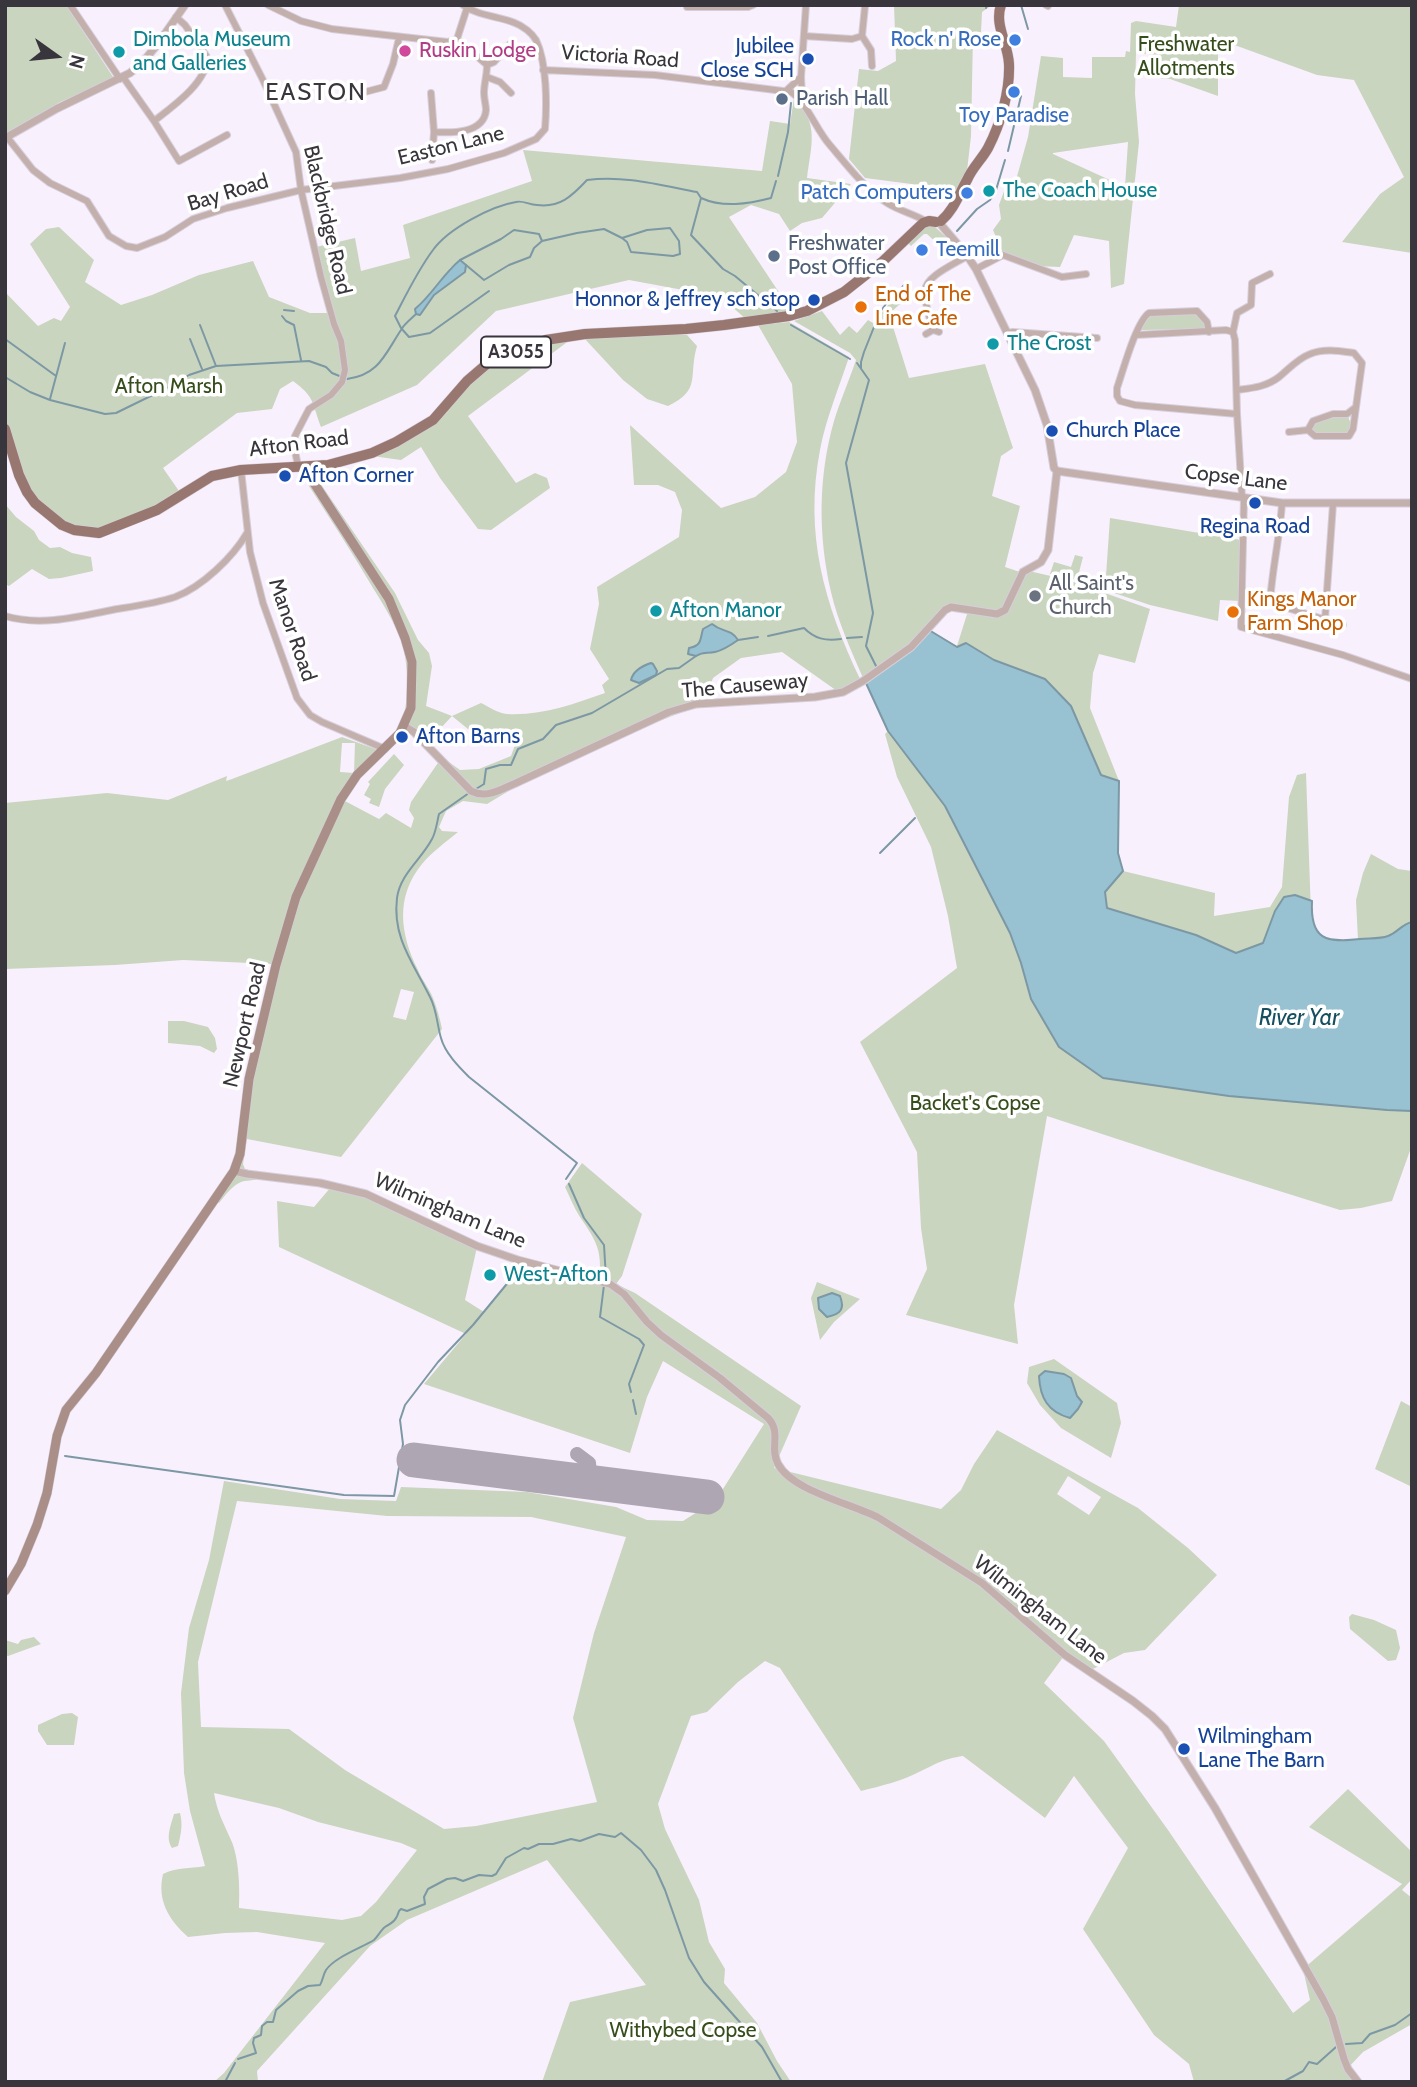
<!DOCTYPE html>
<style>
body{margin:0}
#map{position:relative;width:1417px;height:2087px;overflow:hidden;background:#f9f0fe;font-family:Cabin,sans-serif}
canvas{display:block}
.frame{position:absolute;inset:0;border:7px solid #39353c;pointer-events:none}
.north{position:absolute;left:21px;top:21px;width:70px;height:70px;-webkit-text-stroke:5px #fff;paint-order:stroke;rotate:105deg;font-size:19px;font-weight:700;line-height:28px;text-align:center;color:#39353c}
.north::after{content:'';display:block;margin:auto;width:24px;height:32px;background:#39353c;clip-path:polygon(50% 0,100% 100%,50% 72%,0 100%)}
</style>
<div id="map">
<canvas width="1417" height="2087"></canvas>
<div class="frame"></div>
<div class="north">N</div>
</div>
<script>
const context = document.querySelector('canvas').getContext('2d');
context.lineJoin = 'round';
function fill(path, color) {
  context.fillStyle = color;
  context.fill(path, 'evenodd');
}
function strokePath(path, color, width, dash) {
  context.strokeStyle = color;
  context.lineWidth = width;
  context.lineCap = dash ? 'butt' : 'round';
  context.setLineDash(dash || []);
  context.stroke(path);
}
function write(font, color, halo, rows, align = 'center') {
  context.font = font + ' Cabin,sans-serif';
  context.lineWidth = 7;
  context.setLineDash([]);
  context.textBaseline = 'middle';
  context.strokeStyle = halo;
  context.fillStyle = color;
  for (const [text, x, y, turn = 0] of rows) {
    context.save();
    context.translate(x, y);
    context.rotate((+turn || 0) * Math.PI / 180);
    context.textAlign = isNaN(turn) ? turn : align;
    if (halo) context.strokeText(text, 0, 0);
    context.fillText(text, 0, 0);
    context.restore();
  }
}
const green = new Path2D(`
 M5,5H66L113,77L110,80L60,102L5,135Z
 M894,5H992L982,12L981,32L973,34L971,136L967,171L958,190L865,178L849,159L859,69L878,71L896,61Z
 M1179,5H1412V253L1342,242L1380,194L1404,177L1354,80L1317,75L1218,39V96L1170,79L1145,77L1149,54L1136,53L1135,94L1139,142L1124,284L1111,288L1109,241L1074,235L1060,267L1037,266L1003,253L993,230L1001,219L999,205L1007,183L1016,180L1028,137L1041,56L1063,58V77L1092,78V57H1125L1126,51L1130,52L1131,23L1136,21L1176,27ZM1128,142L1125,187L1053,154V153Z
 M794,98C820,124 811,145 807,178L851,184L822,218L802,223L790,231L779,214L751,205L729,217L792,312L747,320L721,297L629,280L496,311L417,385L321,427C312,403 315,397 293,381L280,389L272,409L237,413L163,468L179,491C151,510 98,541 65,523C59,519 53,513 48,509C37,500 27,489 22,475C15,457 12,437 5,419V292L38,326L54,318L61,321L70,307L30,244L46,229L59,227L94,260L85,282L121,305L152,295L199,275L253,261L269,297L310,313H332L316,247L355,238L361,271L410,258L403,225L532,181L523,150L762,171L770,121L790,124ZM451,267L465,272L434,295L420,315L415,309L429,296Z
 M924,224L934,226L948,239L940,246L927,234H924L911,246L906,241Z
 M894,298L900,304L889,314L909,378L985,364L1013,448L1001,456L992,496L1020,506L1005,567L1020,572L1003,609L997,612L952,605L919,637L863,678C851,650 838,622 831,592C818,536 818,477 834,421C840,401 849,381 856,360L850,353L794,321L822,311L840,335L849,326L857,333L868,320L873,323Z
 M1198,313L1206,325L1204,329L1140,330L1148,315Z
 M789,322L849,357C839,388 826,418 820,450C804,534 824,603 860,679L837,691L782,652L741,658L713,678L702,707L687,710L632,732L522,783L487,804L463,801L446,811L439,827L442,831L458,832C446,842 432,852 422,864C395,897 400,934 418,970C422,980 429,988 433,998C437,1008 440,1019 442,1029L341,1157L247,1139L243,1164L245,1169L260,1173L261,1177C254,1182 246,1179 239,1183C231,1187 224,1197 219,1203H214L234,1173L251,1080L295,907L343,800L379,819L386,813L411,828L414,818L409,810L411,802L442,757L460,770L479,769L511,756L515,745L468,729L452,716L427,743L403,720C409,695 409,665 401,640C394,622 383,604 373,588C352,552 329,517 307,483L318,480L395,593L418,640L429,653L432,666L426,706L452,716L481,703C489,707 498,713 507,714C541,716 574,704 605,693L602,685L609,679L590,649L599,604L597,587L679,537L682,510L675,492L658,485H634L630,425L721,508L755,497L786,472L797,442L792,384L758,325ZM401,989L414,992L406,1020L393,1017Z
 M631,334L687,335L697,346C688,376 702,390 668,406L647,399L623,380L584,338Z
 M570,340L468,416L516,483L535,473L547,478L550,488L491,530L478,529L440,478L421,447L401,460L372,456L397,445L490,365L545,343Z
 M1347,414L1353,429L1349,436H1315L1308,430L1313,421Z
 M5,504L16,517L34,531L39,540L50,548L60,547L72,553L91,557L93,571L61,578L49,579L32,569L9,586L5,584Z
 M1110,518L1241,540L1240,601L1220,600L1218,621L1150,605L1105,590Z
 M1075,555L1083,557L1077,580L1050,574L1054,562L1071,567Z
 M1029,571L1068,580L1150,609L1135,663L1099,654L1093,673L1090,708L1119,781L1118,853L1123,871L1215,893L1214,916L1270,907L1282,887L1289,797L1297,775L1306,773L1311,914C1317,943 1333,942 1358,940L1356,900L1363,873L1371,854L1398,869L1412,871V939L1402,958L1287,930L1169,1005L921,640L939,636L957,646L968,611L997,616L1023,575Z
 M888,731L905,738L997,852L1412,1080V1145L1392,1201L1361,1208L1340,1210L1212,1170L1047,1116L1014,1305L1018,1344L906,1315L927,1269L921,1228L917,1152L860,1042L957,968L948,916L931,847L897,777L885,734Z
 M342,737L378,750L339,798L272,964L183,960L115,965L5,969V803L107,793L168,800L227,776L226,781L232,779ZM342,743H355L354,773L340,772Z
 M394,754L404,765L385,789L379,807L369,803L371,799L364,795L370,784L368,782Z
 M168,1021H184L208,1027L215,1038L217,1049L214,1053L200,1046L168,1043Z
 M582,1163L642,1214L622,1276L616,1284L635,1293L801,1406L774,1468L941,1509L961,1490L974,1464L997,1430L1138,1508L1188,1548L1217,1575L1145,1650L1124,1653L1091,1670L980,1585L1064,1656L1044,1683L1104,1741L1168,1830L1293,2013L1310,2000L1303,1969L1402,1884L1309,1827L1348,1789L1412,1852V1879L1402,1890L1412,1898V2024L1363,2052L1346,2070L1355,2082H1194L1189,2064L1154,2035L1083,1929L1128,1848L1074,1776L1045,1818L963,1756C943,1759 938,1763 921,1771C902,1781 881,1786 861,1791L780,1668L765,1661L738,1682L707,1712L691,1716L658,1804L665,1829L699,1900L709,1942L725,1969L724,1983L757,2023L777,2061L791,2082H542L570,2002L646,1985L547,1860L407,1920L370,1946L257,2071L258,2082H214L224,2073L325,1943L257,1932L225,1933L188,1937C168,1919 157,1900 163,1874C176,1867 190,1869 205,1866L190,1811L184,1773L181,1693L189,1628L209,1560L224,1481L340,1499L396,1501L401,1487L527,1492L616,1507L647,1520L683,1521L716,1500L764,1424L663,1361L647,1397L630,1453L424,1384L466,1334L279,1247L277,1201L314,1207L331,1187L365,1195L477,1247L465,1300L484,1312L509,1281L513,1260L599,1279C603,1250 595,1239 580,1217C574,1208 570,1197 565,1187ZM1068,1476L1101,1497L1089,1515L1057,1494ZM237,1501L387,1516L531,1517L626,1537L594,1633L573,1718L597,1802L476,1826L444,1829L345,1770L289,1729L201,1727L198,1662ZM214,1793L279,1808L318,1822L401,1843L417,1850L376,1902L361,1916L342,1920L239,1908C240,1889 239,1857 231,1840C224,1824 217,1812 214,1793Z
 M817,1282L860,1299L834,1322L820,1340L811,1298Z
 M1054,1359L1117,1403L1121,1423L1111,1458L1061,1428L1040,1405L1027,1383L1029,1367Z
 M1401,1401L1412,1407V1487L1375,1469Z
 M1352,1614L1374,1620L1396,1630L1400,1648L1396,1660L1388,1661L1350,1629L1349,1617Z
 M34,1637L41,1644L8,1656L5,1655V1640L18,1644L21,1640Z
 M72,1713L78,1717L74,1745H47L38,1731V1725L62,1714Z
 M180,1813C183,1825 181,1834 178,1846L172,1848C165,1838 171,1825 174,1814Z`);
const water = new Path2D(`
 M460,260L466,265L465,272L434,295L420,315L416,314L415,309C432,295 443,274 460,260Z
 M712,624C723,633 730,628 738,640C731,645 724,650 715,652C707,654 704,651 696,656L688,654L689,648C702,646 700,639 703,629Z
 M929,630L957,647L966,643L994,660L1045,679L1071,706L1101,775L1119,781L1118,853L1123,871L1105,892L1107,908L1196,935L1236,953L1263,943L1275,911L1284,897L1295,895L1312,901C1310,940 1326,943 1360,939C1369,938 1380,939 1388,936C1397,933 1402,924 1412,922V1111L1387,1110L1229,1096L1103,1078L1059,1047L1031,999L1021,963L1010,933L945,806L888,731L865,681Z
 M651,663L653,664L657,671L656,675L639,683L631,680C633,671 642,666 651,663Z
 M832,1293L840,1296C845,1309 841,1314 827,1317L819,1309L818,1298Z
 M1045,1371L1064,1374L1071,1378L1077,1396L1082,1402L1078,1409L1070,1418C1048,1412 1040,1398 1039,1376Z`);
const stream = new Path2D(`
 M1021,5L1028,29
 M986,8L987,5
 M1008,151L1021,96
 M778,176L788,132L791,103
 M701,198C723,208 748,204 771,198L776,181
 M957,231L977,209L990,200L996,190L1005,160
 M460,260L501,239L514,230L539,234L542,241
 M466,265L484,280L509,265L530,257L534,248L542,241L577,233L604,229L622,238L647,230L670,228L679,241L680,254L673,256L631,252L627,242L622,238
 M489,291L430,333L409,337L401,328L395,316C407,293 418,270 433,250C448,229 491,206 516,202C523,200 529,205 537,205C560,208 572,196 587,180C624,175 660,185 697,192L701,198L691,235L723,269L735,276L777,311
 M284,310L294,311
 M282,316L286,321L294,325L301,360
 M200,325L216,366
 M791,325L850,359
 M5,339L56,376
 M190,339L202,369
 M857,363L869,380L846,463L873,613L866,646L877,668
 M861,368V362L864,352L880,312L886,304L907,282
 M5,377L30,392L50,400L105,414L116,413L167,388L189,375L216,366L309,361L326,367L332,373L342,377
 M347,379C379,375 385,354 401,330C404,324 411,319 416,314
 M50,399L65,343
 M768,636L804,628C815,639 825,641 841,639
 M847,638L862,637
 M738,640L758,637
 M476,789L484,784L486,769L500,765H511L518,749L543,739L556,725L592,713L667,669L679,668L696,656
 M469,793L439,814C437,822 436,832 432,839C421,860 400,874 397,898C392,938 414,964 430,997C437,1010 437,1025 441,1038C445,1053 459,1067 469,1077L577,1163L566,1179
 M880,853L915,818
 M569,1184L584,1218L604,1245L606,1278
 M604,1285L600,1317L639,1339L644,1345L629,1384L631,1392
 M633,1400L636,1414
 M65,1456L344,1495L394,1496L403,1444L400,1420L405,1405L438,1362L473,1325L515,1274
 M1346,2044L1362,2043L1370,2034L1395,2025L1412,2013
 M238,2059L256,2053L253,2043L254,2038L261,2035L262,2026L267,2022H273L276,2010L298,1991L308,1986L320,1985C323,1980 323,1975 326,1970C335,1957 361,1948 374,1940C378,1936 381,1930 385,1927C393,1922 396,1921 399,1911L401,1909L407,1911L425,1904L424,1897L428,1889L447,1879L455,1878L463,1881L479,1875L492,1876L496,1874L506,1858L524,1848L528,1849L539,1844H553L571,1839L580,1841L599,1834L615,1837L621,1833L641,1850L656,1870L665,1890L689,1958L704,1982L762,2047L782,2082
 M225,2082L235,2063
 M1283,2082L1303,2071L1309,2062L1317,2064L1336,2047`);
const taxiway = new Path2D(`
 M577,1454L589,1463L591,1482`);
const runway = new Path2D(`
 M414,1460L707,1497`);
const minor = new Path2D(`
 M70,5L120,79
 M225,5L263,80L296,152L301,190L321,277L334,324L341,341L345,370L342,382L331,395L309,409L295,436L294,446L298,466
 M268,5L301,21L332,29L448,42L457,39L467,8
 M1046,5L1048,6
 M865,6L862,36L871,50L872,66
 M687,7H748L753,5
 M804,36L852,39L862,36
 M487,65L494,62L510,44
 M543,70L655,75L791,92C807,103 816,129 829,144C846,164 865,189 887,203C899,211 915,214 927,222
 M123,77L154,121C172,107 208,82 207,57L185,25L176,17
 M487,77L500,82L511,93
 M787,90L801,77
 M431,93L434,132
 M346,97L384,87L393,64L399,38
 M800,99L802,95L801,77L806,5
 M154,121L179,161L227,135
 M7,137L33,170L50,183L87,201L109,236L126,246L137,248L165,237L193,219L227,208L301,190L400,178L448,169L504,153L536,139L545,129C547,104 547,63 536,40C532,33 523,26 515,23C498,16 478,16 463,5
 M432,160L434,132C451,133 484,134 486,110C486,105 484,99 484,93C484,84 487,75 487,65L457,39
 M976,269L1003,255L1062,277L1086,274
 M933,330C930,318 924,303 925,291C925,276 957,263 967,256
 M1209,332L1207,322L1197,311L1149,313C1136,322 1123,371 1117,388V396L1120,401L1135,405L1237,414
 M1007,333L1013,332L1097,338
 M926,334L933,330L939,332
 M1136,335L1226,330L1233,332
 M1237,390C1252,388 1266,387 1279,377C1289,369 1297,359 1310,354C1324,348 1340,351 1354,353L1362,363L1356,407L1347,414H1333L1313,421L1308,430
 M1289,432L1308,430L1315,436H1349L1353,429L1356,407
 M241,470L250,552L263,603L297,698L310,715L322,722L385,749
 M1242,497L1237,414L1235,340L1233,332L1237,313L1251,305L1252,283L1270,274
 M1244,498L1241,627L1343,655L1412,679
 M1251,600L1284,607L1343,625
 M1270,603C1272,569 1280,537 1282,503
 M5,616C42,627 81,616 117,609C136,606 157,603 175,597C202,587 233,557 247,533
 M1325,619L1333,504`);
const tertiary = new Path2D(`
 M5,138L56,109L130,73L142,63L157,45L185,5
 M942,226L966,254L976,269L1035,390L1047,425L1054,468L1057,471
 M1057,471L1282,503H1412
 M404,726L414,732L471,791C487,799 501,789 516,783L669,712L696,704L815,697L843,692L863,681L911,647L945,610L951,607L997,614L1005,610L1023,572L1041,562L1048,550L1057,471
 M234,1171L247,1174L320,1183L366,1194L477,1246L518,1260L610,1284L624,1294L647,1322L661,1335L720,1378L768,1418C782,1433 769,1447 778,1464C792,1491 853,1504 879,1518L982,1583L1065,1655L1133,1701L1152,1716L1165,1729L1215,1808L1323,1999L1332,2017L1344,2059L1348,2069L1358,2082`);
const secondary = new Path2D(`
 M5,1591L21,1564L37,1525L47,1493L57,1436L66,1410L96,1373L234,1171L240,1154L249,1079L276,965L296,897L341,799L357,775L400,733L411,708L412,662L405,638L389,599L314,483L311,466`);
const primary = new Path2D(`
 M941,221C954,210 959,194 967,180C972,168 982,159 988,148C1001,123 1010,91 1009,64C1008,43 994,25 1001,5
 M5,429L19,475L27,492L35,503L62,525L74,530L99,533L157,510L212,476L241,470L328,465L372,453L396,442L433,420L467,381L488,363L546,340L585,334L686,329L724,325L789,316L807,311L844,292L882,262L923,223L929,221L936,222`);
const markers = [
 [1015,40,7,"#3f7fe0"],
 [405,51,7,"#d1479c"],
 [119,52,7,"#0f9aa8"],
 [808,59,7,"#1a4fb4"],
 [1014,92,7,"#3f7fe0"],
 [782,99,7,"#5c6f8a"],
 [989,191,7,"#0f9aa8"],
 [967,193,7,"#3f7fe0"],
 [922,250,7,"#3f7fe0"],
 [774,256,7,"#5c6f8a"],
 [814,300,7,"#1a4fb4"],
 [861,307,7,"#e8710a"],
 [993,344,7,"#0f9aa8"],
 [1052,431,7,"#1a4fb4"],
 [285,476,7,"#1a4fb4"],
 [1255,503,7,"#1a4fb4"],
 [1035,596,7,"#6b7280"],
 [656,611,7,"#0f9aa8"],
 [1233,612,7,"#e8710a"],
 [402,737,7,"#1a4fb4"],
 [490,1275,7,"#0f9aa8"],
 [1184,1749,7,"#1a4fb4"]
];
const shields = [
 [516,352,70]
];
const shieldNames = [
 ["A3055",516,352]
];
const cultureNames = [
 ["Dimbola Museum",133,40],
 ["and Galleries",133,64],
 ["The Coach House",1003,191],
 ["The Crost",1007,344],
 ["Afton Manor",670,611],
 ["West-Afton",504,1275]
];
const shopNames = [
 ["Rock n' Rose",1001,40],
 ["Toy Paradise",1014,116,"center"],
 ["Patch Computers",953,193],
 ["Teemill",936,250,"left"]
];
const parkNames = [
 ["Freshwater",1186,45],
 ["Allotments",1186,69],
 ["Afton Marsh",169,387],
 ["Backet's Copse",975,1104],
 ["Withybed Copse",683,2031]
];
const transitNames = [
 ["Jubilee",794,47,"right"],
 ["Close SCH",794,71,"right"],
 ["Honnor & Jeffrey sch stop",800,300,"right"],
 ["Church Place",1066,431],
 ["Afton Corner",299,476],
 ["Regina Road",1255,527,"center"],
 ["Afton Barns",416,737],
 ["Wilmingham",1198,1737],
 ["Lane The Barn",1198,1761]
];
const hotelNames = [
 ["Ruskin Lodge",419,51]
];
const streetNames = [
 ["Victoria Road",620,57,4],
 ["Easton Lane",451,146,-14],
 ["Bay Road",228,193,-17],
 ["Blackbridge Road",327,220,77],
 ["Afton Road",299,444,-7],
 ["Copse Lane",1236,478,7],
 ["Manor Road",292,630,71],
 ["The Causeway",745,686,-5],
 ["Newport Road",245,1025,-77],
 ["Wilmingham Lane",450,1211,23],
 ["Wilmingham Lane",1040,1610,38]
];
const serviceNames = [
 ["Parish Hall",796,99],
 ["Freshwater",788,244],
 ["Post Office",788,268]
];
const foodNames = [
 ["End of The",875,295],
 ["Line Cafe",875,319],
 ["Kings Manor",1247,600],
 ["Farm Shop",1247,624]
];
const worshipNames = [
 ["All Saint's",1049,584],
 ["Church",1049,608]
];
const waterNames = [
 ["River Yar",1299,1018]
];
const quarterNames = [
 ["EASTON",316,93]
];
fill(green, '#c9d5bf');
fill(water, '#98c2d1');
strokePath(water, '#7c98a4', 2);
strokePath(stream, '#7c98a4', 2);
strokePath(taxiway, '#aea6b2', 14);
strokePath(runway, '#aea6b2', 35);
strokePath(minor, '#d6cedb', 8);
strokePath(tertiary, '#d6cedb', 9);
strokePath(secondary, '#d6cedb', 10);
strokePath(primary, '#d6cedb', 11);
strokePath(minor, '#c3b0ac', 6);
strokePath(tertiary, '#c3b0ac', 7);
strokePath(secondary, '#aa8f89', 9);
strokePath(primary, '#987770', 10);
for (const [x, y, r, color] of markers) {
  const dot = new Path2D();
  dot.arc(x, y, r, 0, 2 * Math.PI);
  context.fillStyle = color;
  context.fill(dot);
  strokePath(dot, '#fff', 2.5);
}
for (const [x, y, w] of shields) {
  const box = new Path2D();
  box.roundRect(x - w / 2, y - 15.5, w, 31, 5);
  context.fillStyle = '#fff';
  context.fill(box);
  strokePath(box, '#39353c', 2);
}
write('bold 19px', '#39353c', null, shieldNames);
write('21px', '#0d838f', '#fff', cultureNames, 'left');
write('21px', '#366cbe', '#fff', shopNames, 'right');
write('21px', '#364d1c', '#fff', parkNames);
write('21px', '#164399', '#fff', transitNames, 'left');
write('21px', '#b23c85', '#fff', hotelNames, 'left');
write('21px', '#39353c', '#fff', streetNames);
write('21px', '#4e5e75', '#fff', serviceNames, 'left');
write('21px', '#c56008', '#fff', foodNames, 'left');
write('21px', '#5b616d', '#fff', worshipNames, 'left');
write('italic 23px', '#164f60', '#fff', waterNames);
context.letterSpacing = '2px';
write('24px', '#39353c', '#fff', quarterNames);
context.letterSpacing = '0px';
</script>
